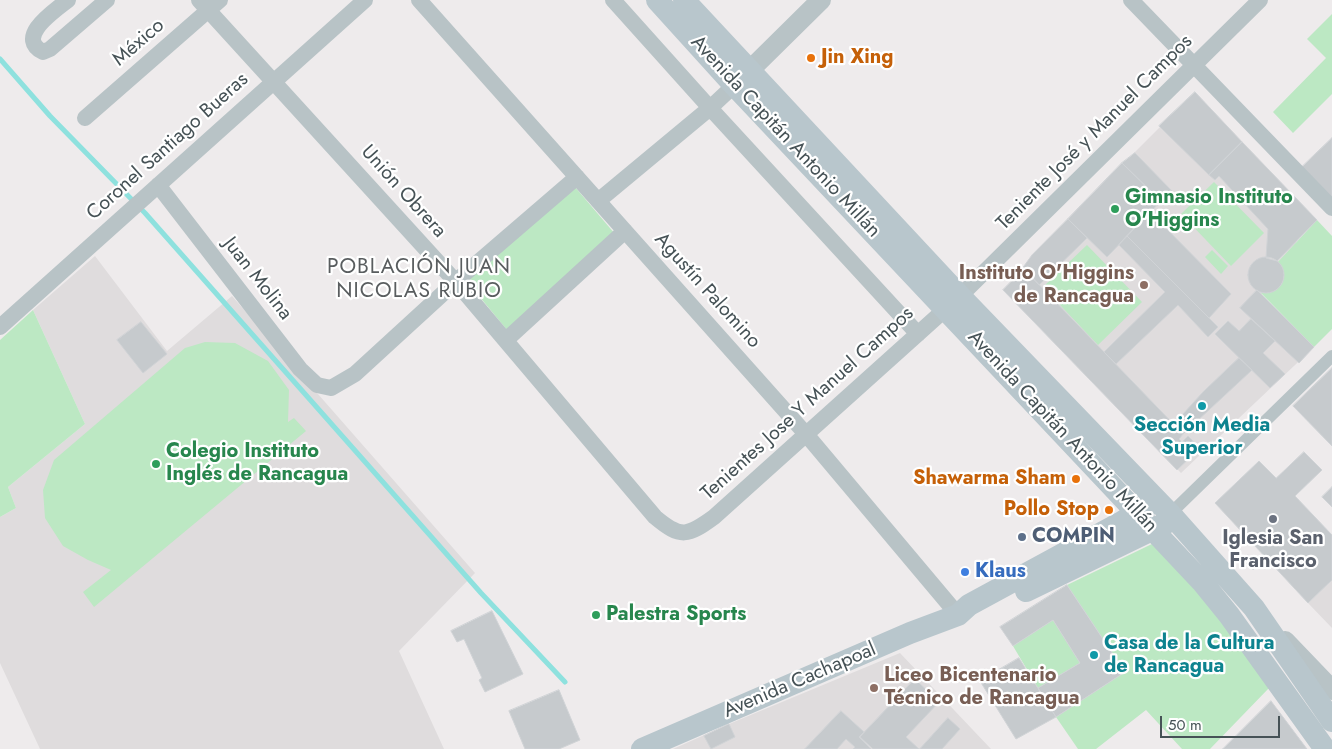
<!DOCTYPE html>
<meta charset="utf-8">
<style>
body{margin:0}
#map{position:relative;width:1332px;height:749px;overflow:hidden;background:#eeebec;font-family:Jost,sans-serif}
canvas{display:block}
.scale{position:absolute;left:1160px;top:716px;width:120px;height:22px;box-sizing:border-box;border:2px solid #465256;border-top:0;padding-left:6px;font-size:15px;line-height:18px;white-space:nowrap;color:#465256;-webkit-text-stroke:4px #fff;paint-order:stroke}
</style>
<div id="map">
<canvas width="1332" height="749"></canvas>
<div class="scale">50 m</div>
</div>
<script>
const context = document.querySelector('canvas').getContext('2d');
context.lineJoin = 'round';
function fill(path, color) {
  context.fillStyle = color;
  context.fill(path, 'evenodd');
}
function strokePath(path, color, width, dash) {
  context.strokeStyle = color;
  context.lineWidth = width;
  context.lineCap = dash ? 'butt' : 'round';
  context.setLineDash(dash || []);
  context.stroke(path);
}
function write(font, color, halo, rows, align = 'center') {
  context.font = font + ' Jost,sans-serif';
  context.lineWidth = 4.5;
  context.setLineDash([]);
  context.textBaseline = 'middle';
  context.strokeStyle = halo;
  context.fillStyle = color;
  for (const [text, x, y, turn = 0] of rows) {
    context.save();
    context.translate(x, y);
    context.rotate((+turn || 0) * Math.PI / 180);
    context.textAlign = isNaN(turn) ? turn : align;
    if (halo) context.strokeText(text, 0, 0);
    context.fillText(text, 0, 0);
    context.restore();
  }
}
const education = new Path2D(`
 M1195,92L1317,220L1297,241L1283,269V280L1278,289L1270,293L1261,294L1314,347L1181,473L1003,290L1022,269L1032,255Z
 M95,256L167,351L232,296L475,573L399,651L444,749H40L0,663V517L16,508L8,487L85,424L33,310Z
 M1332,580V628L1308,603Z
 M900,653L991,749H673L729,724Z`);
const green = new Path2D(`
 M1332,14V94L1293,133L1273,112L1326,58L1307,39Z
 M1214,182L1264,233L1231,266L1181,214Z
 M575,187L615,234L507,330L465,279Z
 M1317,220L1332,236V329L1314,347L1261,293C1281,294 1290,278 1278,262Z
 M1087,245L1142,302L1098,345L1043,287Z
 M1212,250L1228,266L1221,274L1205,257Z
 M33,310L85,424L8,487L16,508L0,517V340Z
 M205,342L235,343L268,361L289,390L288,422L294,418L306,431L94,607L83,592L111,570L88,560L63,546L45,518L43,490L54,460L185,348Z
 M1154,543L1221,615L1269,688L1210,749H1182L1146,710L1096,749H1078L1056,717L1125,672L1067,585Z
 M1053,620L1080,663L1038,688L1013,646Z`);
const stream = new Path2D(`
 M0,59L50,116L145,213L481,593L565,682`);
const building = new Path2D(`
 M1195,92L1242,142L1209,175L1159,126Z
 M1332,138V199L1302,167Z
 M1242,142L1317,220L1277,261L1266,258L1268,229L1219,176L1215,180L1209,175Z
 M1135,153L1172,191L1161,201L1122,163Z
 M1122,163L1161,201L1107,257L1068,219Z
 M1150,212L1231,294L1209,318L1127,236Z
 M1068,219L1087,238L1039,285L1024,269H1022L1024,266L1032,255Z
 M1127,236L1218,327L1208,337L1178,305L1116,364L1104,352L1165,292L1119,245Z
 M1248 275a18 18 0 1 1 36 0a18 18 0 1 1-36 0Z
 M1024,269L1183,434L1179,439L1182,442L1188,436L1200,448L1177,470L1003,290Z
 M1257,290L1314,347L1299,363L1240,308Z
 M1251,319L1275,341L1263,353L1285,374L1270,388L1215,334L1228,321L1239,331Z
 M141,322L167,354L143,373L117,340Z
 M1239,358L1252,370L1183,434L1174,424L1203,392Z
 M1332,368V446L1293,406Z
 M1304,452L1322,470L1295,496L1332,535V580L1308,603L1215,503L1259,461L1276,478Z
 M1332,487V507L1322,497Z
 M1248,555L1258,565L1253,570L1243,560Z
 M1067,585L1125,672L1056,717L1038,688L1080,663L1053,620L1013,646L1000,627Z
 M492,611L523,674L485,692L479,680L482,678L464,639L457,642L451,631Z
 M1019,658L1056,717L1016,739L980,681Z
 M915,679L939,702L906,737L919,749H873L860,737Z
 M559,690L580,740L559,749H525L509,711Z
 M1271,701L1307,749H1223Z
 M841,711L864,732L859,737L871,749H853L855,747L846,739L837,749H805Z
 M948,718L960,729L942,749H920Z
 M729,724L735,737L711,749L704,736Z`);
const pedestrian = new Path2D(`
 M1170,514L1332,356`);
const minor = new Path2D(`
 M68,0C56,10 14,37 43,52L50,49L107,0
 M199,0L456,282L655,517C681,539 688,536 714,517L960,296L1260,0
 M419,0L805,433L958,615
 M613,0L710,108L918,334
 M1131,0L1332,208
 M85,118L220,0
 M158,185L300,369L317,385L331,388L355,374L462,276L577,177
 M598,201L710,108L741,79
 M0,327L365,0
 M506,340L625,231`);
const tertiary = new Path2D(`
 M749,71L821,0
 M1285,641L1332,690`);
const secondary = new Path2D(`
 M657,0L734,85L1203,583L1229,615L1325,749
 M684,0L960,296L1175,519L1254,608L1332,721
 M1026,591L1166,523
 M642,749L910,633L958,615L969,605L1120,523L1149,505`);
const markers = [
 [811,58,5,"#e8710a"],
 [1115,209,5,"#2e9e5b"],
 [1144,285,5,"#8d6e63"],
 [1202,406,5,"#0f9aa8"],
 [156,464,5,"#2e9e5b"],
 [1076,479,5,"#e8710a"],
 [1109,510,5,"#e8710a"],
 [1273,519,5,"#6b7280"],
 [1022,537,5,"#5c6f8a"],
 [965,572,5,"#3f7fe0"],
 [596,615,5,"#2e9e5b"],
 [1094,655,5,"#0f9aa8"],
 [874,688,5,"#8d6e63"]
];
const streetNames = [
 ["México",139,43,-41],
 ["Teniente José y Manuel Campos",1095,133,-45],
 ["Avenida Capitán Antonio Millán",785,137,47],
 ["Coronel Santiago Bueras",168,147,-42],
 ["Unión Obrera",403,192,48],
 ["Juan Molina",257,279,52],
 ["Agustín Palomino",707,291,48],
 ["Tenientes Jose Y Manuel Campos",808,404,-42],
 ["Avenida Capitán Antonio Millán",1062,432,47],
 ["Avenida Cachapoal",800,681,-23]
];
const foodNames = [
 ["Jin Xing",821,58,"left"],
 ["Shawarma Sham",1066,479],
 ["Pollo Stop",1099,510]
];
const leisureNames = [
 ["Gimnasio Instituto",1125,198],
 ["O'Higgins",1125,221],
 ["Colegio Instituto",166,452],
 ["Inglés de Rancagua",166,475],
 ["Palestra Sports",606,615]
];
const educationNames = [
 ["Instituto O'Higgins",1134,274],
 ["de Rancagua",1134,297],
 ["Liceo Bicentenario",884,676,"left"],
 ["Técnico de Rancagua",884,699,"left"]
];
const cultureNames = [
 ["Sección Media",1202,426],
 ["Superior",1202,449],
 ["Casa de la Cultura",1104,644,"left"],
 ["de Rancagua",1104,667,"left"]
];
const serviceNames = [
 ["COMPIN",1032,537]
];
const worshipNames = [
 ["Iglesia San",1273,539],
 ["Francisco",1273,562]
];
const shopNames = [
 ["Klaus",975,572]
];
const neighbourhoodNames = [
 ["POBLACIÓN JUAN",419,268],
 ["NICOLAS RUBIO",419,292]
];
fill(education, '#dfdcdd');
fill(green, '#bce8c3');
strokePath(stream, '#8ee1de', 5);
fill(building, '#c6cacd');
strokePath(building, '#d0d3d6', 1);
strokePath(pedestrian, '#b8c3c6', 12);
strokePath(minor, '#b8c3c6', 16);
strokePath(tertiary, '#b8c3c6', 20);
strokePath(secondary, '#b8c6cc', 22);
for (const [x, y, r, color] of markers) {
  const dot = new Path2D();
  dot.arc(x, y, r, 0, 2 * Math.PI);
  context.fillStyle = color;
  context.fill(dot);
  strokePath(dot, '#fff', 2);
}
write('20px', '#465256', '#fff', streetNames);
write('bold 20px', '#c56008', '#fff', foodNames, 'right');
write('bold 20px', '#27864d', '#fff', leisureNames, 'left');
write('bold 20px', '#785e54', '#fff', educationNames, 'right');
write('bold 20px', '#0d838f', '#fff', cultureNames);
write('bold 20px', '#4e5e75', '#fff', serviceNames, 'left');
write('bold 20px', '#5b616d', '#fff', worshipNames);
write('bold 20px', '#366cbe', '#fff', shopNames, 'left');
context.letterSpacing = '1px';
write('21px', '#595d5f', '#fff', neighbourhoodNames);
context.letterSpacing = '0px';
</script>
